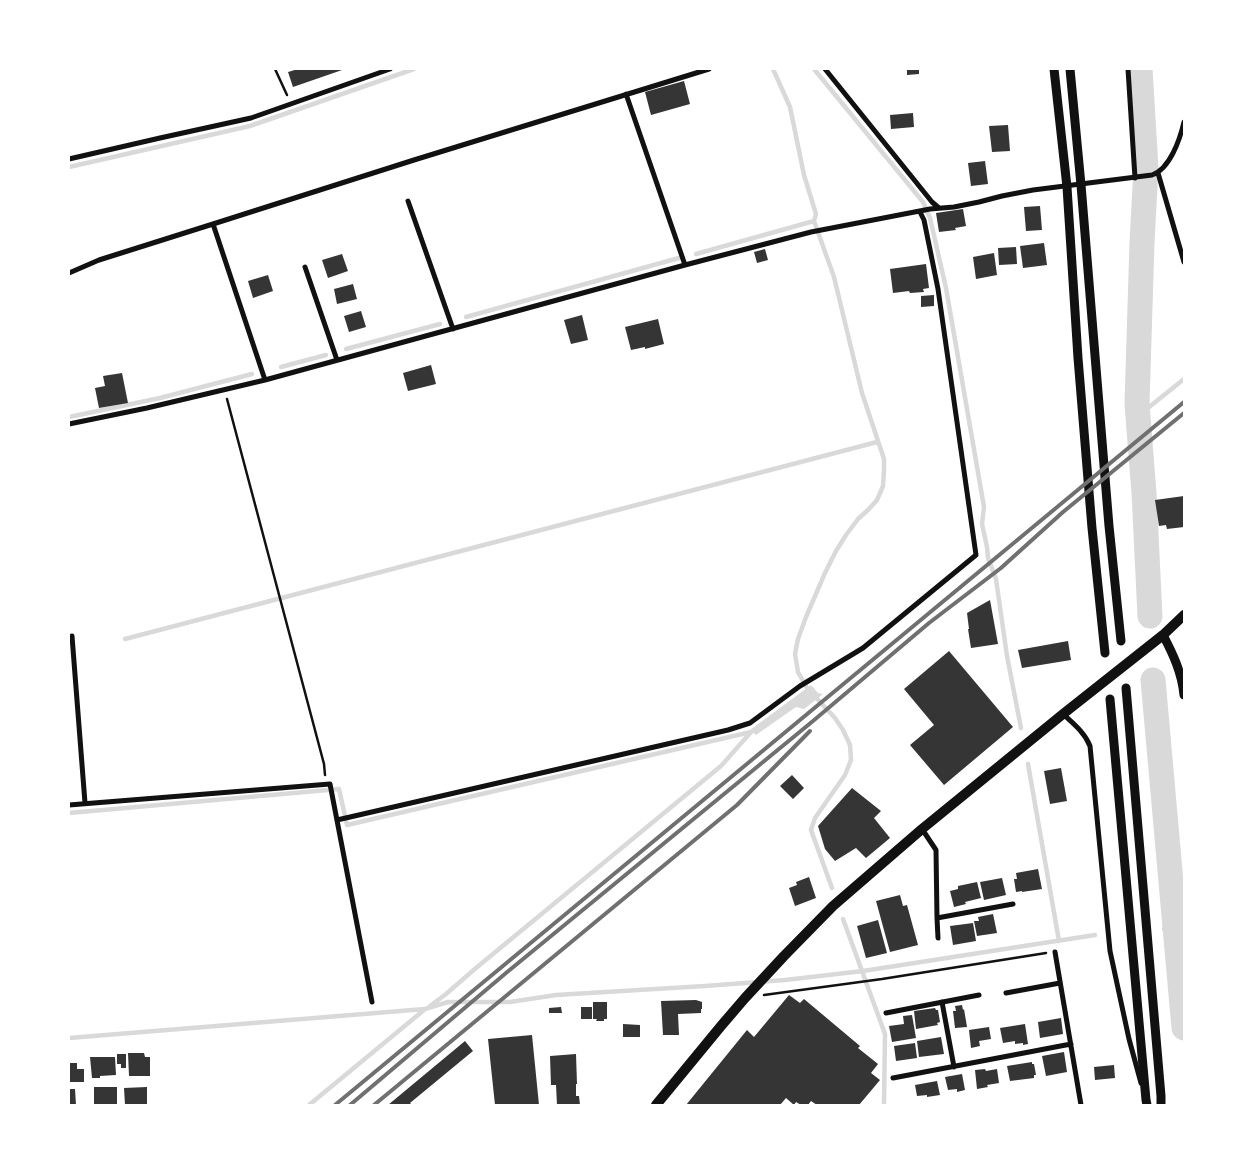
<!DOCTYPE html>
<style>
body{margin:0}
#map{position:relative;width:1253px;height:1174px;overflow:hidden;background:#fff;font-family:Quicksand,sans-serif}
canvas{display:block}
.frame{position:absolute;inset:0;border:70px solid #fff;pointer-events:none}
</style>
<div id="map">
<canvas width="1253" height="1174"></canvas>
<div class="frame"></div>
</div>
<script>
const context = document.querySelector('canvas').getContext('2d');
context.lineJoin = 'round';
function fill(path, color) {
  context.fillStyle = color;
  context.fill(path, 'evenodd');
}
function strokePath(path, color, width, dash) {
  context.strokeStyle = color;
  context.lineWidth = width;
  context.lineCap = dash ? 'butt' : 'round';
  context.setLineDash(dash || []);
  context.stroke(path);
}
const water = new Path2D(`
 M811,685L818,693L823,694L804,709L796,707L756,735L750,730Z`);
const stream = new Path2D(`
 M773,69L790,107L804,175L816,214L814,221L834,277L862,393L884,459V471L883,486L877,500L868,510L858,519L846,535L836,551L825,573L806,617L798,639L795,654L798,672L807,688L835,718L843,730L850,745L851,760L845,775L815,818L811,830L832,888
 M814,69L923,202L930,218L946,288L984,507L982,524L987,547L988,558L996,579L1007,656L1021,728
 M69,167L250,126L414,69
 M696,254L814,221
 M466,317L679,258
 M346,349L440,324
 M281,367L326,355
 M1138,416L1184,379
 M69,417L160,398L252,374
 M125,639L877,442
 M1028,764L1059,941
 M69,813L339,789L347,825L751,732
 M843,919L885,1034L884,1105
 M1164,929L1176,928
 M430,1006L446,994L476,968L721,766L751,732
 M69,1038L425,1009L448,1002H510L556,995L705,986L785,980L863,971L1095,935
 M309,1105L424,1010`);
const river = new Path2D(`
 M1140,69L1146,168L1142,242L1137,404L1144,493L1150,616
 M1153,680L1184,1028`);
const building = new Path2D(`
 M298,69H345L293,87L288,72Z
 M907,69H919V74L907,75Z
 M684,81L690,104L651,115L645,92Z
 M913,113L914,127L891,129L890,115Z
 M1008,125L1010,151L992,152L989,126Z
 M985,161L988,184L971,186L968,163Z
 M1040,206L1042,230L1026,231L1024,207Z
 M963,209L966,226L955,228L956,230L939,232L936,213Z
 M1044,243L1047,265L1023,268L1020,246Z
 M1016,247L1017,264L999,265L998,248Z
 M765,249L768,260L757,263L754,252Z
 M994,253L997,275L976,279L973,257Z
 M342,254L348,271L328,278L322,260Z
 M926,264L929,288L923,289L924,292L910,293L909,291L893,293L890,269Z
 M268,275L273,291L253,298L248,281Z
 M353,284L357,299L337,304L334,289Z
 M934,295V306L921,307V296Z
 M361,311L366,327L349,332L344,316Z
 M582,315L588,340L571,344L564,320Z
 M658,319L664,344L645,349V347L631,350L625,327Z
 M431,365L436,384L408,391L403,373Z
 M122,373L128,403L99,408L95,388L105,386L103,376Z
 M1184,496V527L1167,529L1166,525L1159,526L1155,500Z
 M990,600L998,644L971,648L968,629H969L967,613Z
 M1068,641L1071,660L1022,668L1018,650Z
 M949,651L1013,727L944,785L910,745L934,725L904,689Z
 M1061,768L1067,801L1050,804L1044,771Z
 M792,775L804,788L793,799L780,786Z
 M852,788L881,811L874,818L890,838L866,858L856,848L835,861L825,849L818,826Z
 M1038,869L1042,889L1022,892V891L1016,892L1014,879H1017L1016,873Z
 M809,877L816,898L795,906L789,888L797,885L796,882Z
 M1002,878L1006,895L984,900L980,882Z
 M977,882L981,898L965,902L966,904L954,907L950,891L958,889V886Z
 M900,895L903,906L907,905L918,945L890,952L876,901Z
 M993,914L997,933L977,936L974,921H979L978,917Z
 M878,920L887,953L866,958L857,926Z
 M973,923L976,941L953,945L950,926Z
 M789,995L800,1003L804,999L860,1046L858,1048L878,1064L871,1073L880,1080L859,1105H817L811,1101L808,1105H801L796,1102L794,1105L786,1098L780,1105H686L747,1030L754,1037Z
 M696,1000L702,1002V1009H701V1013L678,1014L679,1035H663L661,1001Z
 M593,1002H607V1019H604V1021H596L597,1019H593Z
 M962,1005L963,1010L964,1009L967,1027L955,1028L953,1011H956L955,1006Z
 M561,1007L562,1013H549V1008Z
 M581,1007H592V1019H581Z
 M935,1008L936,1010H938L940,1022L937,1023L938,1025L916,1029L914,1011Z
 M912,1015L916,1038L892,1042L889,1026L904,1024L903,1016Z
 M1061,1018L1063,1034L1040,1038L1038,1022Z
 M623,1024L640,1025V1037H623Z
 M1025,1024L1028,1044L1023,1045V1043L1015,1044V1041L1003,1043L1000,1028Z
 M989,1027L991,1039L979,1041L980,1046L971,1048L969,1030Z
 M532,1035L539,1105H495L488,1039Z
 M941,1037L944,1054L919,1057L917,1041Z
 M465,1041L473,1051L410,1103L412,1105H388Z
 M915,1043L917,1058L896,1061L894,1046Z
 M1064,1052L1067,1072L1046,1076L1042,1056Z
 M128,1053H144L145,1057H150V1076H129Z
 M117,1054H126V1068H121V1064H117Z
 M576,1054L577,1084H576V1096H579L580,1105H557L556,1085H551L550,1056Z
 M90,1057H115L116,1075L100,1076V1078H92Z
 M1032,1062V1064H1034L1036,1075H1034V1078L1010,1081L1007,1066Z
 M69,1063H77V1069H84V1082H69Z
 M1114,1065L1115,1078L1095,1080L1094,1067Z
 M985,1069L986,1071L997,1069L999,1083L987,1085L988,1087L977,1089L975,1070Z
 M962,1074L965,1090L957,1092V1089L948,1090L945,1077Z
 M937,1081L940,1095L927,1097V1095L917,1096L915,1085Z
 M94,1087H117V1105H94Z
 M147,1087V1104L125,1105L124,1088Z
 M69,1089H75L76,1105H69Z`);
const path = new Path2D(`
 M275,69L287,95
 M227,399L324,764L325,775
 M764,995L882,979L1046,953`);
const minor = new Path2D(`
 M825,69L932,202L939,208
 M1128,69L1135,178
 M626,94L685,265
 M69,159L160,138L251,118L390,69
 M1158,173L1184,262
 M408,201L453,329
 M213,224L265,380
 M305,267L337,360
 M69,273L99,260L213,224L414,160L709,69
 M69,424L147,408L265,380L685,265L811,232L930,209L954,207L979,202L1002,196L1033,190L1152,175C1170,169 1180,139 1184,122
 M72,636L85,803
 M1063,714C1074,724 1085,733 1090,746L1110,951L1129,1039L1141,1083
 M69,805L330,784L372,1002
 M337,820L728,730L750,723L800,686L863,648L976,555L938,289L924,220L920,212
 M922,829L936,850L937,918L1013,904
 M937,918L938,938
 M1055,952L1081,1105
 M1006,993L1060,983
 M942,1002L954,1067
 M886,1013L979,995
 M893,1078L1071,1044`);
const tertiary = new Path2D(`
 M1054,69L1067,187L1078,358L1092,528L1105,653
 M1070,69L1081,185L1109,526L1121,641
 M1163,635C1173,654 1182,673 1184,695
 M1126,688L1161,1096V1105
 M1110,699L1146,1100L1147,1105`);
const secondary = new Path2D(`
 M656,1105L721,1026L745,998L784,956L833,906L922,829L1063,714L1163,635L1184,615`);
const rail = new Path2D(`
 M335,1105L1184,402
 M350,1105L506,973L813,721L929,623L1001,568L1063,512L1184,413
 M374,1105L737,805L810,731`);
fill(water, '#d9d9d9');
strokePath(stream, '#d9d9d9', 4.5);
strokePath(river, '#d9d9d9', 25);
fill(building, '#353535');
strokePath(path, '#111', 2.5);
strokePath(minor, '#111', 5);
strokePath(tertiary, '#111', 9);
strokePath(secondary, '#111', 10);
strokePath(rail, '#707070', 4);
</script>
